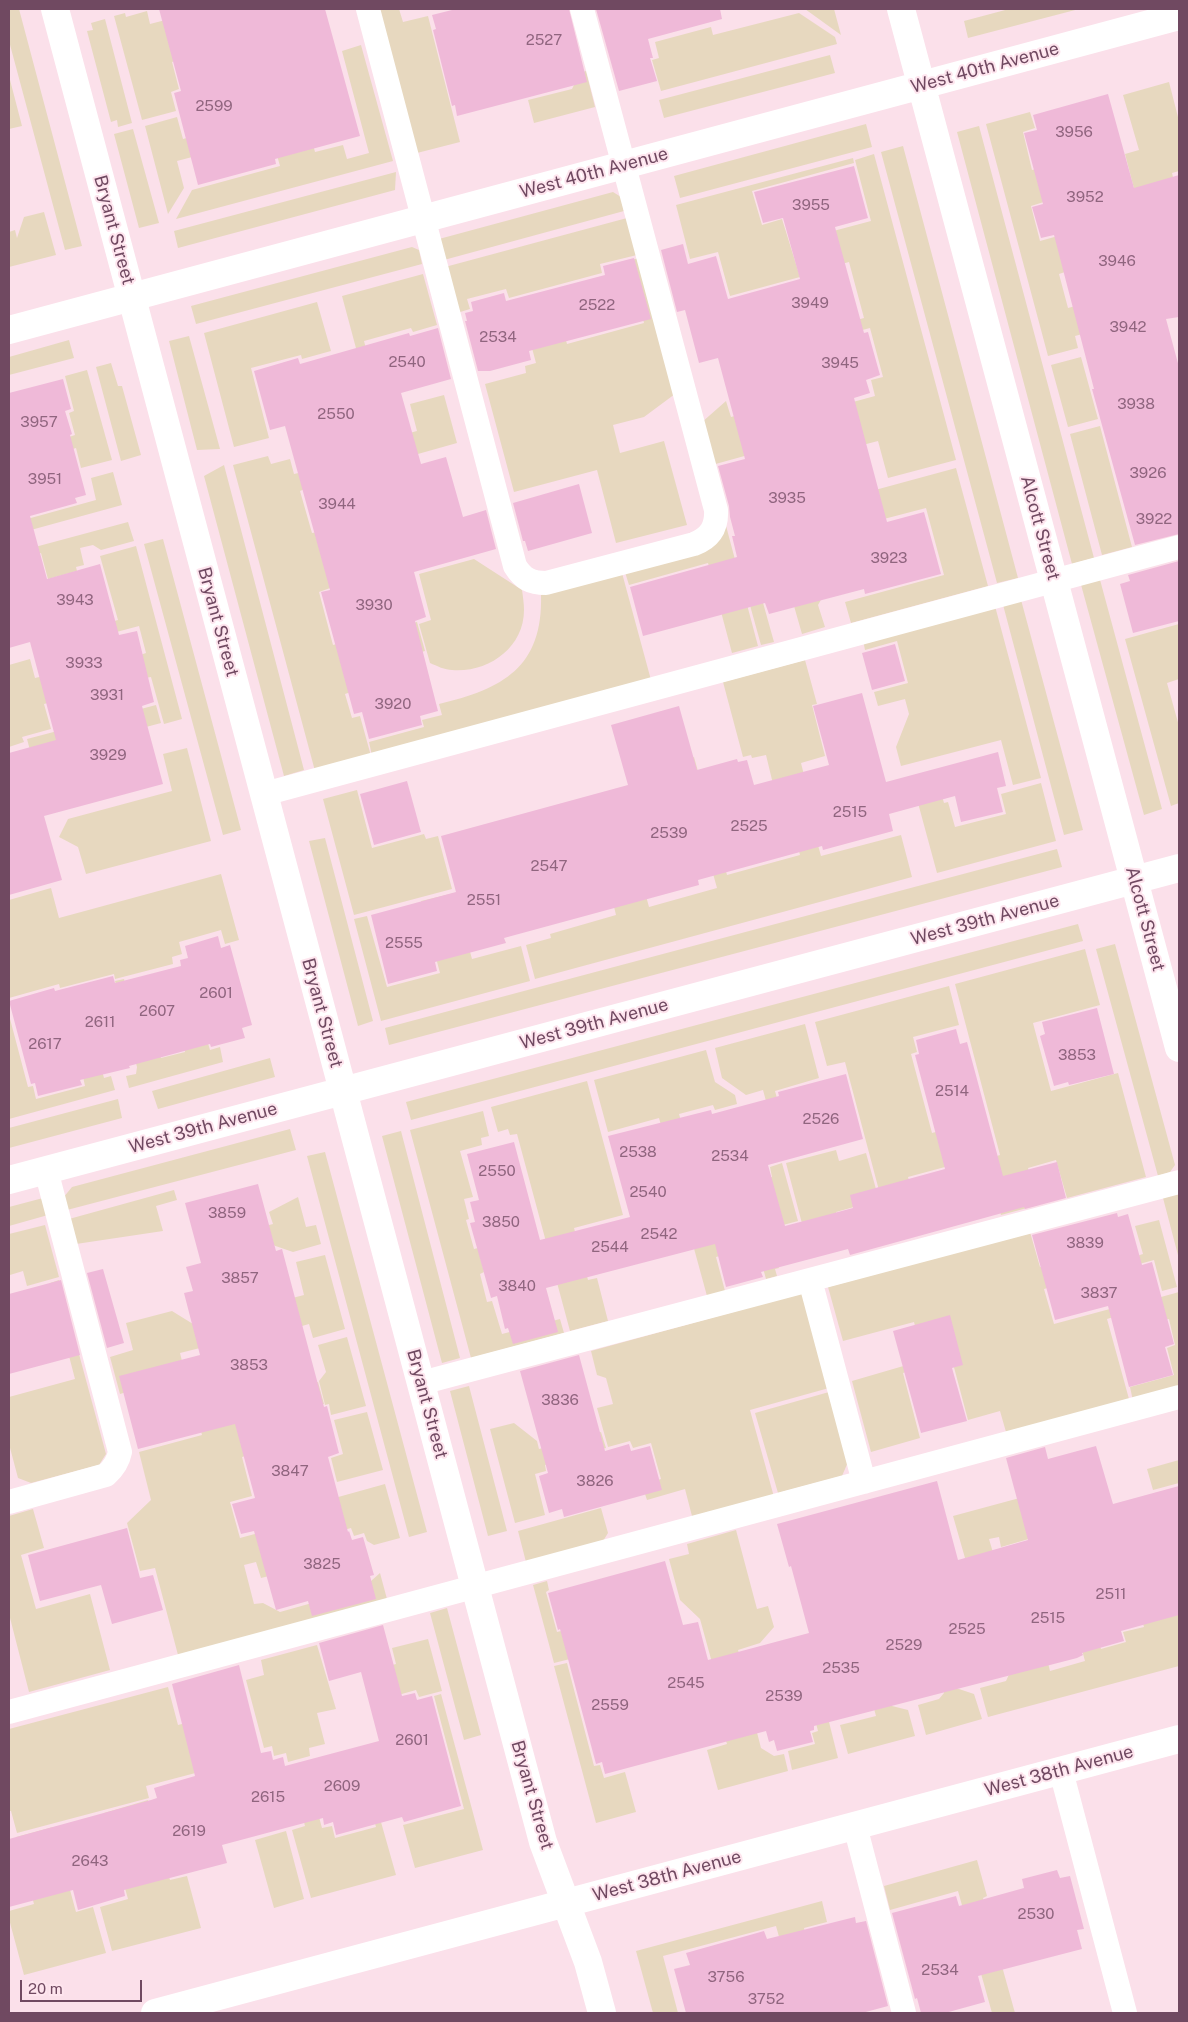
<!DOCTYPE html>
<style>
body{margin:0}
#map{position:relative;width:1188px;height:2022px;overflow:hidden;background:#fbe0ea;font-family:"Public Sans",sans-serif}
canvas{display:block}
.frame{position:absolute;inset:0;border:10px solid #704961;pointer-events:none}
.scale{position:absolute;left:20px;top:1980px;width:122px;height:22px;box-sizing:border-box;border:2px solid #704961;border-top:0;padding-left:6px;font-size:15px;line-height:18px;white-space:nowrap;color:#704961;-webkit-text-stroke:4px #fee5ee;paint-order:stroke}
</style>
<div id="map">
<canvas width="1188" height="2022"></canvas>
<div class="frame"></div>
<div class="scale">20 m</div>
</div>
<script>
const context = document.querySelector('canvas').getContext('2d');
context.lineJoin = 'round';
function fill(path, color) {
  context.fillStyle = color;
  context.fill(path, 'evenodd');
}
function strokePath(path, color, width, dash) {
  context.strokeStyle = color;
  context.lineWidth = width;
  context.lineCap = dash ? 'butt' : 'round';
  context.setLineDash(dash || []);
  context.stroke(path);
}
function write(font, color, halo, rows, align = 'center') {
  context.font = font + ' "Public Sans",sans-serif';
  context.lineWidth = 4;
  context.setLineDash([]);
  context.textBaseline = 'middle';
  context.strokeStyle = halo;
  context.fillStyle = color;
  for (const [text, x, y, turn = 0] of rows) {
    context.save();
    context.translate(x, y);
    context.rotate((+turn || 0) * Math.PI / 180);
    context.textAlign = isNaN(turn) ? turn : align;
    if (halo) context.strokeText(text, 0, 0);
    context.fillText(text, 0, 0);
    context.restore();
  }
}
const green = new Path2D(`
 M9,9H19L82,246L65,250L9,41Z
 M208,9H226L236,46L172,62L179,89L171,92L176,111L142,120L114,16L125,13L126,17L147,11L150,24Z
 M379,9H399L403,22L428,16L460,142L417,153Z
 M805,9H834L841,35Z
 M1009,9H1079L968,38L964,21Z
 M799,13L835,37L837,44L661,91L652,60L659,58L655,42L711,27L713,35Z
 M105,19L132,123L118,127L117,120L111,122L87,31L93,30L91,23Z
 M361,45L393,161L176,219L192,190L280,166L266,116L291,62L315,152L343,145L347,159L369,153L342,51Z
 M830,55L835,73L664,118L659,100Z
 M586,71L595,107L534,123L528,100L572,89L580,73Z
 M9,76L22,126L9,129Z
 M1169,82L1179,121V171L1172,173L1179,202V272L1169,275L1136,196L1125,154L1139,150L1123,95Z
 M1030,112L1035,128L1023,132L1032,170L1044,167L1047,201L1031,206L1040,241L1119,219L1071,270L1059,274L1068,308L1150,286L1086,333L1075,336L1078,348L1048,356L986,124Z
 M177,117L183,139L190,137L196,156L177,161L184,188L168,214L145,126Z
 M866,124L872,147L680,198L674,176Z
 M979,126L1094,558L1072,564L957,132Z
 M133,129L159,223L139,228L114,134Z
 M903,146L1018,578L997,583L881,152Z
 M874,154L956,460L888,478L878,441L820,456L809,414L875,396L871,380L883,377L870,328L801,346L798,336L864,318L849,262L801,275L792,242L871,221L855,160Z
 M853,158L854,163L752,191L762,225L782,219L800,277L730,296L718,252L690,259L676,205Z
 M396,172L395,190L178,248L174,231Z
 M613,192L621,197L624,211L444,260L439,239Z
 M44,212L56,255L9,267V232L15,230L17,238L24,217Z
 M627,218L637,255L600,264L602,273L509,298L506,289L467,299L470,309L457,313L445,267Z
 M412,247L419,250L422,264L196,324L191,306Z
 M639,258L675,394L644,417L613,425L620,453L664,441L687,525L616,543L597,470L514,492L485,384L526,373L525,366L536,363L519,300L552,291L567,344L644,323L627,261Z
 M423,274L437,325L413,332L411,328L364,341L373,376L364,378L342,296Z
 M317,302L331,351L302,359L301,355L251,368L269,438L234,447L204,333Z
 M189,336L220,449L197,450L169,341Z
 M69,340L74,358L9,375V357Z
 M1081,357L1098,419L1068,427L1051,365Z
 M111,363L118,386H122L141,455L121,461L96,367Z
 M87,370L112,460L81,468L76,448L66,451L63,439L75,435L69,413L74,411L65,376Z
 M444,395L457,443L393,461L387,439L417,431L410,404Z
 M726,401L731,417L781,404L813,437L712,465L701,423Z
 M1100,426L1132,547L1102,555L1070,434Z
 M268,456L271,464L290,459L294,474L303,472L307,488L300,491L312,533L318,532L333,587L319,592L333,645L417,622L425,651L403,657L354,691L345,694L352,718L360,716L371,756L315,771L233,465Z
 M224,465L304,770L284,776L204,476Z
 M956,468L988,586L851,623L845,602L944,575L926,508L861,525L853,496Z
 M113,472L122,505L9,536V524L96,500L91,478Z
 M128,522L134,541L101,550L93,545L80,548L84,565L76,567L77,571L48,579L41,553L9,561V554Z
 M725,522L758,646L732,653L708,563L629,585L624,569Z
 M163,539L241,830L223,835L144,544Z
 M136,546L182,719L164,724L151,677L140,679L134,657L146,653L139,626L34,654L31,644L118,620L100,556Z
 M474,559L522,590C523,597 524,604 524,610C524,648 488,673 452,670C445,670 437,666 430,663L419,624L431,620L419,574Z
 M738,562L833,579L818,605L825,627L802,634L788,585L760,592L774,642L761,645Z
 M622,573L651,680L372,756L369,742L424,727L422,720L442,715L439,704C503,689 543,667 541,595Z
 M1099,576L1162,809L1144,815L1080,581Z
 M1020,596L1083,830L1064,835L1002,601Z
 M995,606L1041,778L1013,785L1001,740L901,766L896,747L909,714L905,699L878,706L874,692L908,683L897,641L865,650L863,640Z
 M1179,624V679L1167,683L1179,726V803L1171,806L1125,639Z
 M30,659L35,678L52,674L59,700L44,704L51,729L22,737L24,742L9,747V665Z
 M805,660L817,704L812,705L825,756L801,763L807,787L802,788L821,856L901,835L912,877L535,979L526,945L551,938L550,934L616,915L608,882L640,874L649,907L717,888L682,762L694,757L727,875L800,855L781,782L773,784L766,755L752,758L751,755L743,757L723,682Z
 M156,705L161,723L56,751L38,780L27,739Z
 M187,748L211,841L86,874L78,847L59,837L68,819L172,791L163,754Z
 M1041,783L1056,841L937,873L918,803L942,796L944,803L948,802L955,827L1006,814L1001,794Z
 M357,790L372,848L424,834L426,839L438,836L452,889L354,915L323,799Z
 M325,838L373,1021L358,1026L309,841Z
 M1057,849L1062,867L389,1045L385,1028Z
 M221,874L239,940L225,944L221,930L179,942L182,954L172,957L173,964L115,979L114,974L60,988L59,984L9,998V900L51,888L59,918Z
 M454,893L472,959L521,946L530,981L381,1021L354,919L367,916L387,987L440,973L421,901Z
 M1078,924L1083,941L411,1120L406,1102Z
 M1115,944L1175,1165L1170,1172L1158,1176L1096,949Z
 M1085,949L1100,1005L1033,1023L1051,1091L1118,1073L1146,1177L1067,1198L1056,1160L1028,1168L1038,1205L1001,1215L987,1159L1000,1155L955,984Z
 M124,979L144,1057L160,1053L161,1058L185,1052L184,1047L207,1040L210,1050L220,1047L223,1062L129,1088L126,1076L136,1074L137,1067L115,981Z
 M949,986L959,1025L913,1037L917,1052L911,1054L932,1133L947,1129L956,1164L908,1177L910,1184L881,1198L845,1062L827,1066L815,1022Z
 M9,1015L28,1087L33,1086L36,1099L85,1086L82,1072L101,1067L104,1078L111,1076L115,1090L9,1119Z
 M805,1024L819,1078L775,1091L793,1157L782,1160L763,1090L746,1095L722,1078L715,1048Z
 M706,1050L715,1082L735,1095L737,1104L715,1110L713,1105L679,1114L701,1191L681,1197L659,1118L608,1132L594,1080Z
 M270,1058L275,1077L158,1109L152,1091Z
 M587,1081L623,1215L574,1228L588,1280L597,1278L608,1321L570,1331L517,1134L510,1135L508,1129L498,1132L491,1107Z
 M118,1099L122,1118L9,1148V1128Z
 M483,1111L489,1136L481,1138L482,1145L460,1151L473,1197L464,1199L469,1219L466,1220L474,1249L478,1248L484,1272L480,1274L487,1302L492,1301L502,1334L560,1319L564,1333L471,1358L410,1130Z
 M290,1129L296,1150L67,1210L63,1198L72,1187Z
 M401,1131L460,1358L442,1363L382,1136Z
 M836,1150L839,1161L866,1153L879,1200L836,1212L838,1222L804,1231L786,1163Z
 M325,1152L427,1532L409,1537L307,1156Z
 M782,1163L798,1221L768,1229L779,1268L775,1269L777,1276L766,1279L757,1246L716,1257L725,1291L707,1296L681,1201L772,1177L770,1167Z
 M174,1190L177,1200L156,1206L163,1231L76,1244L69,1219Z
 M1177,1194L1179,1195V1259L1163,1198Z
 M298,1197L306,1227L316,1225L321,1244L293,1252L261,1241L257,1228L273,1224L269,1212Z
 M43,1198L48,1215L9,1226V1207Z
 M1159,1220L1177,1287L1162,1291L1154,1260L1132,1266L1130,1258L1143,1254L1135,1226Z
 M45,1225L59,1277L27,1286L23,1271L10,1275L9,1234Z
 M1030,1232L1040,1267L1046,1265H1130L1044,1289L1054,1324L1121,1306L1123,1314L1107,1319L1129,1399L1006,1432L1000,1411L968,1420L951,1356L925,1363L914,1322L843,1341L828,1287Z
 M325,1255L345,1329L313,1338L309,1324L295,1328L195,1323L304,1295L296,1262Z
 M59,1280L106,1454L99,1465L31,1483L18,1478L9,1444V1397L75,1379L50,1283Z
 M1179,1292V1389L1133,1401L1130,1387L1174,1375L1167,1348L1175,1345L1169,1319L1159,1321L1143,1302Z
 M802,1293L829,1388L750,1410L774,1497L693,1520L685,1489L647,1500L642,1485L661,1479L651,1443L633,1448L630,1441L608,1447L597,1408L613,1404L606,1378L597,1375L591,1351Z
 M172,1311L193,1324L200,1348L180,1353L187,1381L167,1380L120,1394L110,1357L133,1350L126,1323Z
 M347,1337L366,1406L331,1415L329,1404L325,1405L319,1381L326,1372L318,1345Z
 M924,1360L925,1366L903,1373L920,1438L871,1452L852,1381Z
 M318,1382L324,1404L249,1425V1455L242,1457L252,1496L230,1502L240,1538L288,1525L273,1575L261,1578L256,1562L244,1565L254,1604L263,1603L280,1612L362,1589L380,1573L387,1599L178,1655L155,1568L140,1571L127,1523L151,1500L139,1452L202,1435L196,1411L220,1409Z
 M469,1386L507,1531L488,1536L450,1391Z
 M829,1392L848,1462L842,1476L778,1493L755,1413Z
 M367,1412L383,1470L337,1482L331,1458L343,1454L334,1420Z
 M514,1423L537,1441L539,1449L601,1432L606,1448L545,1465L546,1471L535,1474L545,1515L515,1523L490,1429Z
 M1179,1460V1483L1153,1490L1147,1469Z
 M385,1484L400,1538L374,1545L367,1541L364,1533L354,1536L351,1528L297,1543L288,1511Z
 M1064,1486L1046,1534L1001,1547L999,1537L989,1539L994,1556L965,1558L953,1516Z
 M601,1508L608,1533L600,1546L527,1566L518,1531Z
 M33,1509L44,1548L21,1555L36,1609L90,1594L110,1670L29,1692L9,1614V1516Z
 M1164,1526L1179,1585V1666L988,1717L980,1688L1006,1681L1011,1670L1048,1663L1050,1671L1085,1661L1059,1565L1077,1560L1101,1649L1126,1642L1123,1632L1144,1627L1120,1538Z
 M736,1530L757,1609L768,1606L774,1627L760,1643L738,1650L747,1680L719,1688L700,1619L680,1600L669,1559L689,1554L687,1544Z
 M547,1581L549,1590L546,1592L557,1632L573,1628L574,1658L554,1663L533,1585Z
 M447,1608L481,1735L464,1740L430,1613Z
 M428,1639L442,1691L419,1697L416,1690L384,1699L362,1673L396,1664L392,1648Z
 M317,1645L336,1709L317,1713L325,1744L309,1748L310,1756L288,1762L286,1753L274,1756L272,1746L264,1748L246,1680L264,1675L261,1660Z
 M567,1663L594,1766L600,1765L604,1778L625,1772L636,1812L596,1823L554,1666Z
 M941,1683L974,1694L982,1719L926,1735L918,1705L939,1699L944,1693Z
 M745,1686L761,1748L774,1756L784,1754L788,1771L718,1790L707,1750L727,1744L724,1734Z
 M168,1687L178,1725L213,1716L226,1765L146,1786L149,1798L17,1833L11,1811H9V1729Z
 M441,1694L483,1850L415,1868L403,1825L464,1809L434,1696Z
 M872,1701L908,1710L915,1736L848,1754L840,1725L876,1716Z
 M813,1712L827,1714L838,1758L792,1770L788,1751L815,1744L812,1733L818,1731Z
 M304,1762L322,1828L332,1826L335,1838L376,1827L373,1816L379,1815L396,1875L311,1898L292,1830L305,1826L289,1766Z
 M148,1800L170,1880L187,1876L201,1928L112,1951L100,1907L128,1899L104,1813Z
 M53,1827L76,1912L93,1907L106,1953L24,1975L9,1919V1911L34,1904L16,1837Z
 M286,1831L304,1899L274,1908L255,1840Z
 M977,1860L987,1896L983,1898L1015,2013H992L958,1891L890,1910L884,1886Z
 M822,1901L827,1922L804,1928L806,1937L781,1944L776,1926L663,1956L678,2013H653L636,1951Z`);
const building = new Path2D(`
 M159,9H325L360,136L275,159L276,164L198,185L174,93L181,91Z
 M456,9H569L587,82L457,116L455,105L452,106L433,30L436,29L432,15Z
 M596,9H720L722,19L648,39L653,58H650L657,81L619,91Z
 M1108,94L1134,188L1179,175V317L1166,319L1179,367V534L1135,545L1092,389H1094L1054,235L1041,238L1032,207L1043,204L1024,133L1037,130L1033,115Z
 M854,166L868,218L835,227L864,333L868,332L880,375L866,380L870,393L854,398L887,522L924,512L941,574L865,594L864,589L769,614L765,603L643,636L630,587L737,557L732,536H735L730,517L729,506L718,466L745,459L718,358L699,363L685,310L677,312L661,250L683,244L688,264L716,256L728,299L800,279L783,218L763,223L754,192Z
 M634,258L651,319L529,351L531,360L490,371H478L465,321H467L465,313L473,311L471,302L504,293L506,301L605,275L603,266Z
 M438,328L451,379L401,393L421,464L446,457L463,517L486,510L496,549L414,572L426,617L415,621L438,711L420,716L422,725L369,739L362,712L354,714L321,592L330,590L285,426L270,430L254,371L298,358L300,364L409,333L410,336Z
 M63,379L71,409L65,411L72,434L70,435L86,495L75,498L77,503L30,516L47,579L100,564L119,635L137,631L154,702L142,706L163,784L44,816L62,880L9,895V753L56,740L30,642L9,648V393Z
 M579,484L592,533L528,551L525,541H523L513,503Z
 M1179,561V621L1133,633L1120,584L1130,581L1128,575Z
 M895,644L905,681L872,690L862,653Z
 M862,693L886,782L998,752L1006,786L997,788L1003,812L961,822L955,796L889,814L893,831L823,850L822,846L698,880L699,885L504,938L506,943L435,962L437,971L388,984L371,915L456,892L441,836L628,785L611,725L679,706L697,770L737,759L738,762L747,760L754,785L829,765L813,706Z
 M407,781L421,832L374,845L360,794Z
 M218,936L221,948L230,945L252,1025L242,1028L245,1038L211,1047L210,1044L129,1066L130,1068L80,1080L82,1085L38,1096L35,1083L31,1084L9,1001L54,988L55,991L113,976L115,983L181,966L180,960L188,958L185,946Z
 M1097,1008L1114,1074L1069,1085L1068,1082L1054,1086L1040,1036L1045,1034L1042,1022Z
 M956,1029L960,1044L967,1042L1003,1176L1057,1162L1066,1198L1025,1209L1024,1207L850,1255L848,1249L761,1272L763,1277L726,1287L715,1244L546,1288L558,1332L513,1344L508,1328L505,1329L497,1296L491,1298L470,1223L475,1222L470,1202L479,1200L467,1154L514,1142L540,1240L630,1217L608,1136L711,1110L712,1114L779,1096L778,1092L846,1074L863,1139L768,1165L785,1226L853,1208L850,1195L945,1169L915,1055L919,1054L916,1040Z
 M258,1184L276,1251L282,1249L324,1407L327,1406L339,1453L328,1457L348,1532L349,1531L352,1540L363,1537L374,1575L370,1576L376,1599L312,1616L308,1601L276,1610L254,1531L241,1534L232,1504L255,1498L235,1424L138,1449L119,1376L200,1355L184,1293L193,1291L186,1267L201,1263L185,1203Z
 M1117,1213L1118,1217L1128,1214L1142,1265L1152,1262L1174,1344L1165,1347L1173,1375L1129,1387L1108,1306L1055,1320L1032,1235Z
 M103,1269L124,1343L107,1348L87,1273Z
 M61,1280L80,1355L9,1374V1294Z
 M950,1315L963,1365L952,1368L967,1421L921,1433L893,1331Z
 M579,1355L605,1451L629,1444L631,1451L650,1446L662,1490L564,1517L562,1509L549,1513L539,1476L548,1473L520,1371Z
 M1096,1446L1113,1504L1179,1486V1615L1121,1631L1124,1641L1082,1653L1083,1655L1077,1658L814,1726V1730L810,1731L813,1742L777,1751L774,1740L769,1742L766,1731L605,1774L602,1762L596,1764L560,1629L558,1630L548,1593L665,1561L683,1625L698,1622L708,1660L809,1633L791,1566L789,1567L777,1524L937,1481L958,1560L1028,1540L1006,1458L1045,1447L1048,1459Z
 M127,1528L140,1578L153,1575L163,1610L112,1624L101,1585L40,1601L28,1555Z
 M383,1625L402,1696L415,1693L417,1700L432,1696L461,1806L404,1822L402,1817L336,1835L333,1822L324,1825L323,1818L222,1845L227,1863L124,1890L125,1896L78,1910L73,1890L9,1907V1839L151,1800L157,1798L154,1788L195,1776L172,1684L239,1665L261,1753L271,1751L273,1760L283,1757L285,1766L379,1741L361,1672L329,1681L319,1643Z
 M1057,1870L1060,1878L1070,1876L1084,1929L1077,1930L1082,1949L978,1976L985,2002L945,2013H921L917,1998L915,1999L892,1913L956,1896L959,1906L1024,1888L1022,1879Z
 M855,1917L856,1923L866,1921L888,2006L862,2013H686L674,1969L690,1965L686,1953L764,1931L767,1939Z`);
const service = new Path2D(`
 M368,9L515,566C523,579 531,583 546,583L694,544C710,538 717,527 716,510L582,9
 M264,794L1179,547
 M810,1280L864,1482
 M421,1383L1179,1182
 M9,1502L106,1475C114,1468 118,1462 120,1452L46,1170
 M9,1712L1179,1397
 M1061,1771L1125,2013
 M855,1826L904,2013`);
const minor = new Path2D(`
 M55,9L543,1842L588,1962L602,2013
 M901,9L1179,1048
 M9,330L1179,16
 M9,1180L1179,868`);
const secondary = new Path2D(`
 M155,2013L1179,1739`);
const numberNames = [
 ["2527",544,40],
 ["2599",214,106],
 ["3956",1074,132],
 ["3952",1085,197],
 ["3955",811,205],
 ["3946",1117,261],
 ["3949",810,303],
 ["2522",597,305],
 ["3942",1128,327],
 ["2534",498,337],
 ["2540",407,362],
 ["3945",840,363],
 ["3938",1136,404],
 ["2550",336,414],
 ["3957",39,422],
 ["3926",1148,473],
 ["3951",45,479],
 ["3935",787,498],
 ["3944",337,504],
 ["3922",1154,519],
 ["3923",889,558],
 ["3943",75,600],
 ["3930",374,605],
 ["3933",84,663],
 ["3931",107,695],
 ["3920",393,704],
 ["3929",108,755],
 ["2515",850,812],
 ["2525",749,826],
 ["2539",669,833],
 ["2547",549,866],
 ["2551",484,900],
 ["2555",404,943],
 ["2601",216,993],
 ["2607",157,1011],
 ["2611",100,1022],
 ["2617",45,1044],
 ["3853",1077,1055],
 ["2514",952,1091],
 ["2526",821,1119],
 ["2538",638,1152],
 ["2534",730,1156],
 ["2550",497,1171],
 ["2540",648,1192],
 ["3859",227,1213],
 ["3850",501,1222],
 ["2542",659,1234],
 ["3839",1085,1243],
 ["2544",610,1247],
 ["3857",240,1278],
 ["3840",517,1286],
 ["3837",1099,1293],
 ["3853",249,1365],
 ["3836",560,1400],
 ["3847",290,1471],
 ["3826",595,1481],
 ["3825",322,1564],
 ["2511",1111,1594],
 ["2515",1048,1618],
 ["2525",967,1629],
 ["2529",904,1645],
 ["2535",841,1668],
 ["2545",686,1683],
 ["2539",784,1696],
 ["2559",610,1705],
 ["2601",412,1740],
 ["2609",342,1786],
 ["2615",268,1797],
 ["2619",189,1831],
 ["2643",90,1861],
 ["2530",1036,1914],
 ["2534",940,1970],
 ["3756",726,1977],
 ["3752",766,1999]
];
const streetNames = [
 ["West 40th Avenue",985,68,-15],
 ["West 40th Avenue",594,173,-15],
 ["Bryant Street",114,230,75],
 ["Alcott Street",1040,528,75],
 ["Bryant Street",218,622,75],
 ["Alcott Street",1145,919,75],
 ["West 39th Avenue",985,920,-15],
 ["Bryant Street",322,1013,75],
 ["West 39th Avenue",594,1024,-15],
 ["West 39th Avenue",203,1128,-15],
 ["Bryant Street",427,1404,75],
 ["West 38th Avenue",1059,1771,-15],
 ["Bryant Street",532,1795,74],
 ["West 38th Avenue",667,1876,-15]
];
fill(green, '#e7d8bf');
fill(building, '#efb9d8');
strokePath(service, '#fff', 24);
strokePath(minor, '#fff', 28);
strokePath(secondary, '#fff', 28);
write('15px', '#90657f', null, numberNames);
write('18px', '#704961', '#fee5ee', streetNames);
</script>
